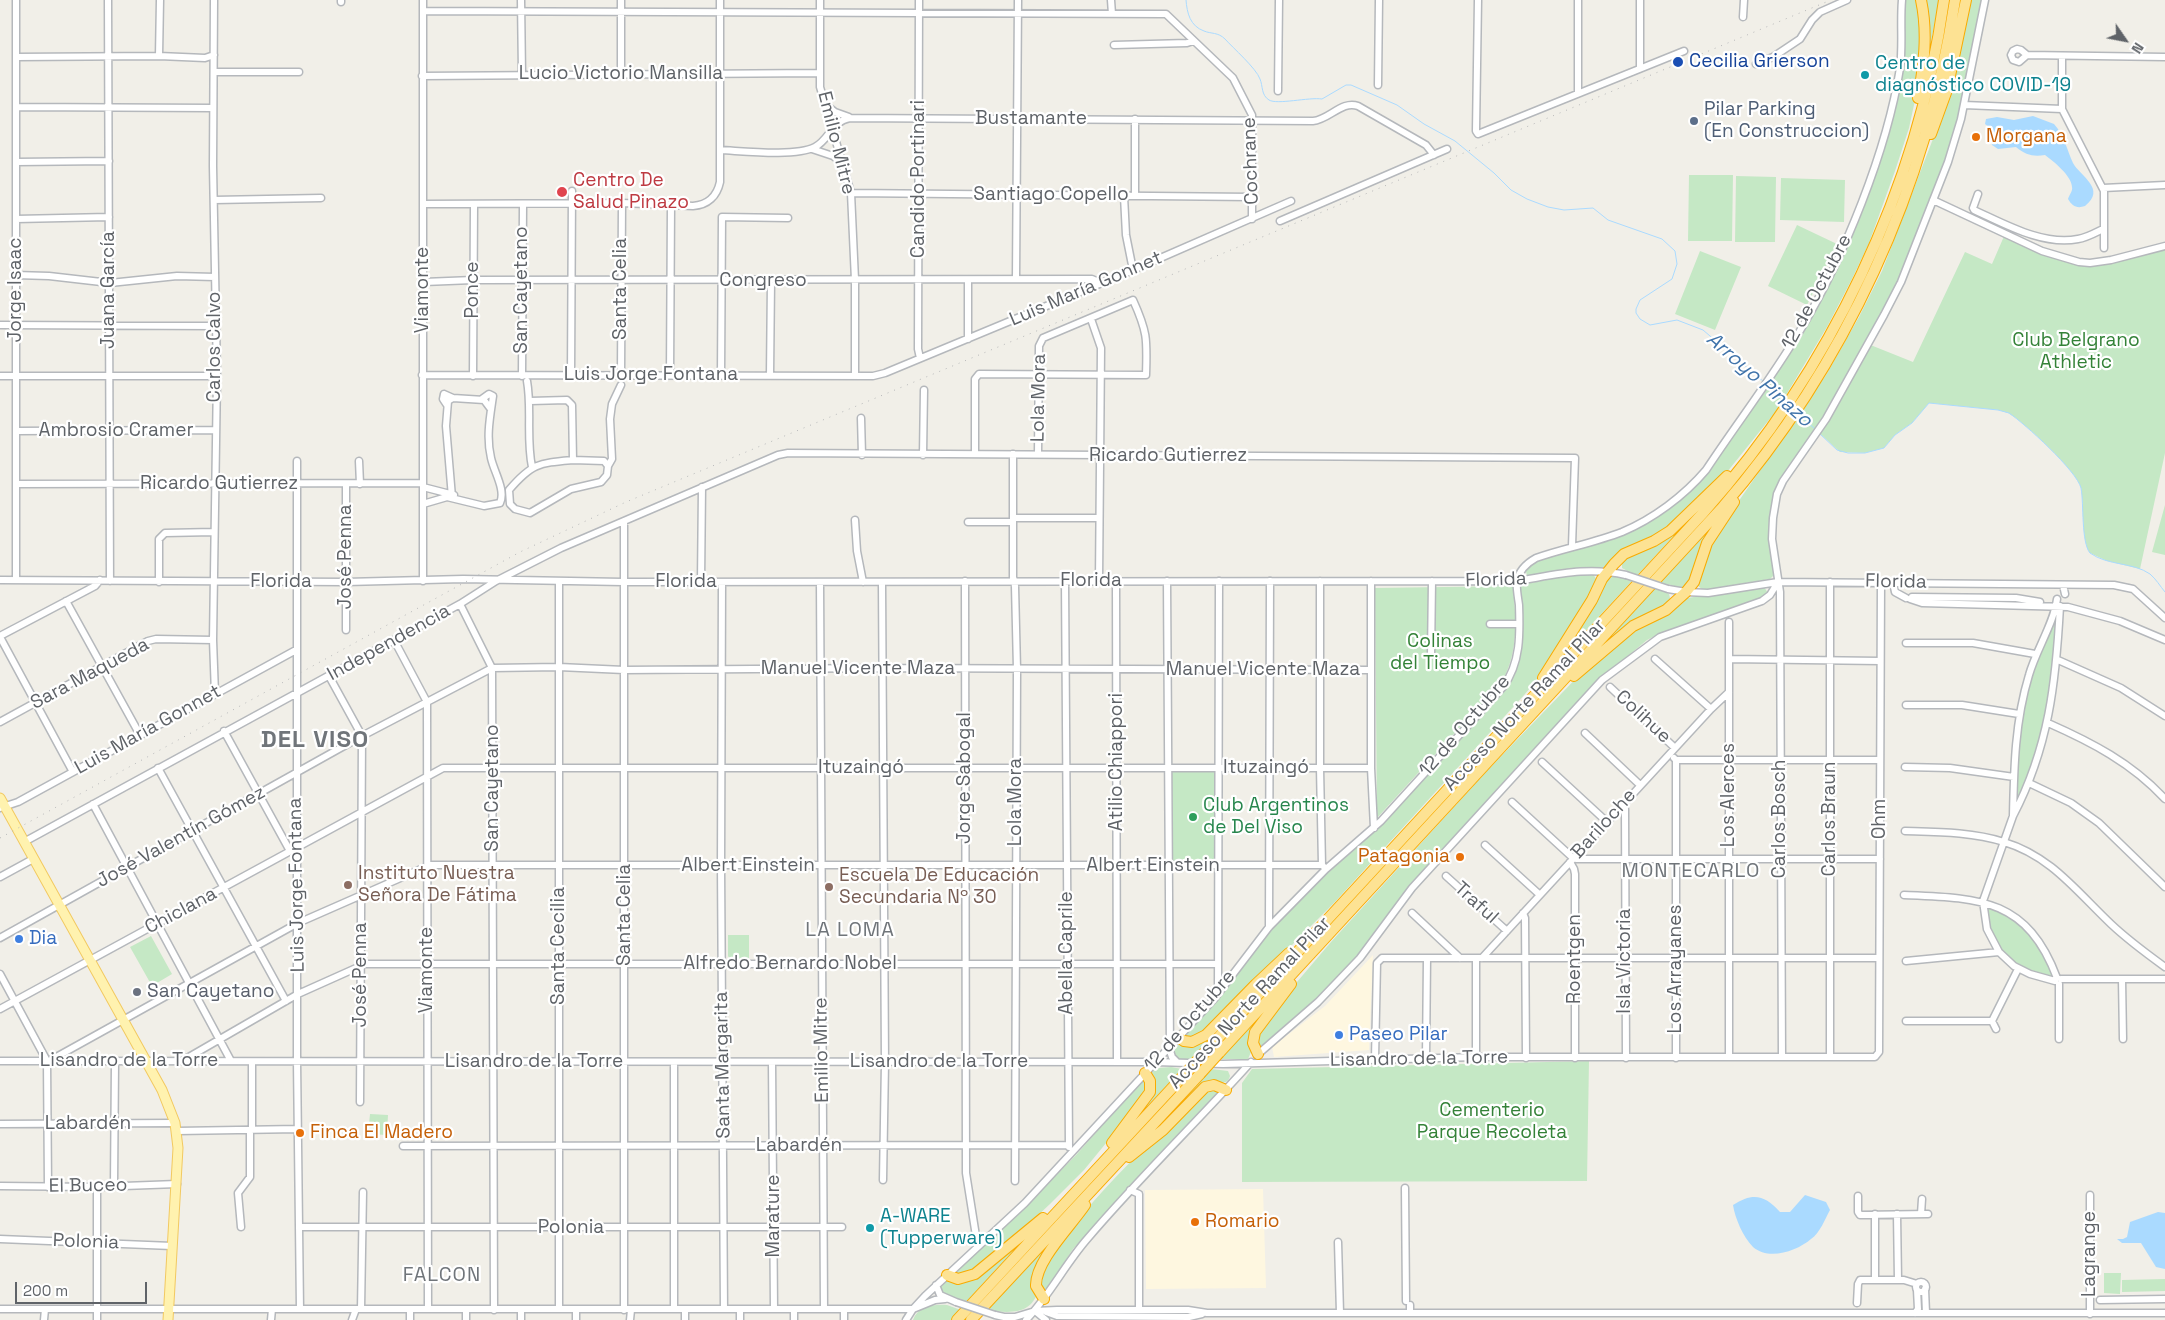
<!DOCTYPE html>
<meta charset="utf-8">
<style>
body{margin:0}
#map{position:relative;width:2165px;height:1320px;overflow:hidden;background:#f1efe8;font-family:"Space Grotesk",sans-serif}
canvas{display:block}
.north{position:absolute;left:2100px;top:15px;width:50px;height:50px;-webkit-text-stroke:4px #fff;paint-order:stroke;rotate:123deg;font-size:14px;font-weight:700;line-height:20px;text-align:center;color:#5f6368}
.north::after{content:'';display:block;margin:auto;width:18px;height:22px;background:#5f6368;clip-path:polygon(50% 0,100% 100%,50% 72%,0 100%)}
.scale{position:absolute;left:15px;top:1282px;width:132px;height:22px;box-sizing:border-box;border:2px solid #5f6368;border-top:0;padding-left:6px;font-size:15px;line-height:18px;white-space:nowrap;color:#5f6368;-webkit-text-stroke:4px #fff;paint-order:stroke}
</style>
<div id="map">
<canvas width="2165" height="1320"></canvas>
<div class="north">N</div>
<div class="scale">200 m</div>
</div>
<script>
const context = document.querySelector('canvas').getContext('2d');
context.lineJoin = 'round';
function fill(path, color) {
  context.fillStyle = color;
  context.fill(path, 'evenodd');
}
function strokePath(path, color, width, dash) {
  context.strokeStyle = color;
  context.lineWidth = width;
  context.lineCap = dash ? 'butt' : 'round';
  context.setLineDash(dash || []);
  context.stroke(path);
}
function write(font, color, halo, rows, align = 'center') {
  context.font = font + ' "Space Grotesk",sans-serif';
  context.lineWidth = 4.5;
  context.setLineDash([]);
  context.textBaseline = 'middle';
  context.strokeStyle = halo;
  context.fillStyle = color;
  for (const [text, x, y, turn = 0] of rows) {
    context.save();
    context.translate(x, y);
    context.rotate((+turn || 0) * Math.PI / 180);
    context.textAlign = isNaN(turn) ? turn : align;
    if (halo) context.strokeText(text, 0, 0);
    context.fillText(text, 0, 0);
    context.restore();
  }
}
const commercial = new Path2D(`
 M1373,955L1369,1050L1274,1057L1272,1047L1325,1006Z
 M1263,1189L1266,1288L1146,1289L1145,1190Z`);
const green = new Path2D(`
 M1905,0H1919L1922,21L1917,91L1909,128L1895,171L1869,243L1852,279L1827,327L1777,410L1723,477L1673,526L1604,567L1579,568L1532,576L1527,575L1525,569L1537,561L1620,535L1688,493L1806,326L1870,183L1904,50Z
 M1924,0H1939L1923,84Z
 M1970,0H1982L1961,106L1950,145L1905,266L1885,307L1824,418L1783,476L1776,490L1769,526L1774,570L1773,576L1770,579L1703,590L1697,585L1706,552L1736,505L1826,375L1859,317L1882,271L1943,113Z
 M1689,175H1733L1732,241H1688Z
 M1736,176L1776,177L1775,242H1735Z
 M1781,178L1845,180L1844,222L1780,220Z
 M1797,225L1837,244L1807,305L1768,286Z
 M2005,234L2078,262L2165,249V453L2140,569L2107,561L2090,553C2081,542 2084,504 2081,488C2077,471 2024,422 2008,413L1998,410L1929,403L1912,423L1895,435L1884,448L1865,453L1840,452L1817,431L1868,344L1913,362L1965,252L1992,264Z
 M1700,251L1741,267L1715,330L1675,314Z
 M2165,505V555L2152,552Z
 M1725,512L1685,587L1680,588L1668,584L1662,590L1669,594L1671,602L1600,650L1653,588Z
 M1695,513L1556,663L1603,584C1611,575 1614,576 1625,579L1631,573L1622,568V561Z
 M1588,572L1593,574L1597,580C1581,622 1554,661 1525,694L1334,903L1200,1037L1186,1038L1185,1034L1214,1004L1264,935L1328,871L1385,821L1488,709L1510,681L1517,667L1520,653L1521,586L1525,584Z
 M1513,586C1516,619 1519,649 1503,680L1377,818L1375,588Z
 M1764,587L1768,593L1764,597L1659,634L1647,640L1599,680L1407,889L1361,953L1314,1002L1262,1045L1258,1046L1255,1038L1274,1009L1331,942L1485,773L1586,668L1630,632L1687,598Z
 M2057,614C2055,638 2056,664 2052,688C2046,727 2034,770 2016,805L2015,784L2025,692L2054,617Z
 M1170,770H1217L1216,864L1170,863Z
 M1989,904L2021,924L2040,946L2055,979C2007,963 1994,959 1985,906Z
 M749,935V961H731L728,956V935Z
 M151,936L172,974L152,986L130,947Z
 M1275,999L1251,1040V1052L1248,1059H1179L1172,1053L1176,1046L1219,1028L1198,1053L1225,1054Z
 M1589,1061L1587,1181L1242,1182V1083L1252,1069Z
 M1171,1067L1182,1069L1128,1127L1152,1080V1072L1158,1068Z
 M1211,1069L1228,1071L1230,1076C1228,1084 1222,1083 1216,1082L1148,1137Z
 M1145,1081L1147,1083V1090L1120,1126L1084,1170L1050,1204L987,1263L959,1277L954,1272L1022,1210L1077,1154L1140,1082Z
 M1208,1088L1219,1092L1206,1105L1073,1249L1048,1287L1043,1291L1039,1277C1081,1203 1147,1146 1208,1088Z
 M370,1114L388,1115L387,1135L368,1134Z
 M1074,1217C1067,1226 1055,1237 1051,1248C1035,1290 1046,1320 987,1310Z
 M1029,1234L965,1303L945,1296L939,1289L946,1281H956Z
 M2104,1273H2121L2120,1294L2104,1293Z
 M2165,1279V1291L2122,1292V1280Z
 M947,1305L961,1310L951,1320H913C918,1306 933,1304 947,1305Z`);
const water = new Path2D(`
 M2033,116L2054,124C2064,135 2067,150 2073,163C2080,176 2107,189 2085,206C2077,209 2072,206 2068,199C2069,195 2073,191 2072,187C2072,176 2053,161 2045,155C2033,157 2026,155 2016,147L1998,149L1992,145L1989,127L1985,124L1986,119L1997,117L2014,120Z
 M1805,1195L1826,1202L1830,1210C1825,1219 1820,1233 1811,1239C1797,1251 1769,1261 1753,1247C1743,1237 1735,1218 1733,1205C1753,1192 1765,1195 1780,1212H1790Z
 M2158,1212L2165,1213V1269L2156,1267L2141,1243H2122L2117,1239H2123L2127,1237L2130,1222Z`);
const stream = new Path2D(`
 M1186,0C1187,13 1190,26 1204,31C1211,34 1218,32 1225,39C1233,48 1256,68 1260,79C1263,86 1261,95 1269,100C1277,105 1309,97 1322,99L1346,85H1351L1397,105L1424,124L1455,141L1494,173L1511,190L1527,199L1548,207L1564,210L1593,208L1608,220L1662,239L1675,251L1677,264L1672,279L1640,300L1636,309V313L1640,319L1650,325L1677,320L1703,330L1764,382
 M1768,387L1784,401
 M1798,414L1815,429
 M1820,434L1837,450L1848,453H1865L1884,448L1895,435L1912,423L1929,403L1998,410L2009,413C2024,423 2077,471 2081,488C2084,504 2081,542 2090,553C2108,566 2133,562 2150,574C2156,579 2160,586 2165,592`);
const minor = new Path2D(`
 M108,0L110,581
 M214,0L213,166L217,376L213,640L215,694
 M341,0V2
 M423,0V581
 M521,0L522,74
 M820,0V87L851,193L855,280V375
 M919,0L918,349L920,358
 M1111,0L1112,14
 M1478,0L1476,131L1478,134L1684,51
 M423,11L1166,14L1233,78L1252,115V219
 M1743,17L1744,0
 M1114,45L1187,43L1193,41
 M2017,49L2021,50L2027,55L2019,62L2013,60L2011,55L2013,51Z
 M2027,55L2165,57
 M159,56L160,0
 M2062,56V109L2104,191V248
 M16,57L159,56L205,58L214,55
 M1756,64L1773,57L1800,39L1812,20L1820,12L1847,0
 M1640,68V0
 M214,72H299
 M621,74V0
 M422,76L820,73
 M1378,85L1379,0
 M1278,91L1279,0
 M1578,93V0
 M825,104L835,112L849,117
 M1964,105L2062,109
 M16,107L213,108
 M812,149L833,156L842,163
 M720,150C743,151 795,157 815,147C829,140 832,121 850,118L1313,121C1329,120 1342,100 1358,106L1426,145L1434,155
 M16,162L109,161
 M2103,188L2165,185
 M851,193L1252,197
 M1978,194L1973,208L1974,210C2005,224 2043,246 2078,239C2086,238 2095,233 2103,229
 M1124,196L1126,235L1133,270
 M1135,196V119
 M214,200L321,198
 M1933,200L2042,251L2079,262L2090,263L2111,260L2165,246
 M423,204L622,203L693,206C708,205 717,196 720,182V0
 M16,219L109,217
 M1280,221L1447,149
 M15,275L49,276L110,283L177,276L215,277
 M1016,279L1018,0
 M968,280V339
 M424,282L473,280L1092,279L1101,283
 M1091,319L1101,348L1099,581
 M0,325L216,326
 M422,375L873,376L885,373L1133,270L1291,201
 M621,375L622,203
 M670,375L671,205
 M721,375L722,217L788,218
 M770,375L771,281
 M0,376H217
 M473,376L474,205
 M522,376L523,205
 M571,376L572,191
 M527,381C532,409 526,438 532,467
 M530,401L567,400L572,405L573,460
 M447,405L443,399L444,394L453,398
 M861,418L862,455
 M16,431L215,430
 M975,454V379L979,374L1146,375C1147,340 1148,333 1133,300L1043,338L1039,346L1038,454
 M1013,454V577L1015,586L1017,669L1015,1181
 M923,455L924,390
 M573,460L604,461L608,466L607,475L601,482L571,489L530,513L515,509L510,504L509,490C532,463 539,463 573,460Z
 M297,461V1061L300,1309
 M359,461L360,484
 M608,466L612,459L610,419L612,404L621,385
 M16,484L423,483
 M346,484V630
 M423,487L454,495
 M452,497L446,426L448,401L453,398L484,400L490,408
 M423,504L447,497L484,506L500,503C506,490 494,472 491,458C486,437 490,417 493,396L489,394L482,399
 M1013,518H1098
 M855,520L857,551L863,582
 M624,521V1310
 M968,522H1013
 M16,579V0
 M0,580L346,582L463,579L623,582L1517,581C1555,575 1587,566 1626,575
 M965,581L966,1173L976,1236L980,1243
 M1065,581L1069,1147
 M1167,581L1170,1051L1172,1057L1177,1062
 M1320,581V768L1322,865L1324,867
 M1371,581V768L1374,828
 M159,582V539L165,533L214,532
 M559,582V1309
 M701,582L702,487
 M722,582L721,866L724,1309
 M820,582L824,1309
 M1116,582L1117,1062
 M1893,582L1895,592L1906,598
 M882,583L885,1062L883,1180
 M2063,585L2065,594
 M1668,589L1686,592L1708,593L1778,582L2114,585L2133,589L2165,618
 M1912,597L2016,598L2040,602
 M1910,599L1922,603L2068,607L2120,621L2165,640
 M2057,599C2054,623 2036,650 2029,675C2015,721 2014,767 2013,816C2049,747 2056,682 2060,606
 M66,601L140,735
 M460,604L492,668L494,1310
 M1729,622V1057
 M1490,624H1519
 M0,636L95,586L100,580
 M0,637L73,772
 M394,640L427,702L428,1309
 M1906,643H1973L2035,654
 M1431,655L1432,581
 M1655,659L1711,709
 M1730,659L1880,661
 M2058,660L2121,688L2165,716
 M329,676L362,736L360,1102
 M1610,687L1675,748
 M1906,705H1962L2019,714
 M0,722L148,641L156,639L213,640
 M2048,723C2091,742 2132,763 2165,799
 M224,731L290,851
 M1585,733L1640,785
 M1674,758L1676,760H1880
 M1542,762L1606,821
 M1905,767L1950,768L2014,777
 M158,768L286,1001
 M2029,783L2071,803L2099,823L2165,887
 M1512,802L1573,858L1576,859H1880
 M93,804L231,1061
 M1622,804L1625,809L1626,1058
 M0,808L18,802L296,650
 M2013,816L1983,901L1987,929L1999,952L2014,966L2030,974L2055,981
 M1905,831C1938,832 1972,832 2004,842C2051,856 2077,892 2111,924C2128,940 2147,954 2165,967
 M24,842L460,604L496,581L561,548L778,455L788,453L1575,458L1572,546
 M1485,845L1540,895
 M1570,862L1574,869L1575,874V1058
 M1446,876L1507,931
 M0,877L33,859
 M1904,895C1979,898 2027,898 2057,978
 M1412,913L1460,958
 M1523,913L1525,918L1526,1058
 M1269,927L1270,581
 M0,938L362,736L492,668L559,667L624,670L883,668L1370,670
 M1482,958L1711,709L1729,692
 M1906,961L1999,952
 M0,974L47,1061L48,1187
 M2061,979H2165
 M2122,979L2123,1039
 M1218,993L1219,581
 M0,1009L443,768H1371
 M1906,1021H1992L2018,969
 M1992,1021L1996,1029
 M2059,1039V984
 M1257,1055L1318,1002L1360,958L1412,888L1602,680L1660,637L1762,601L1770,595L1778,582
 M1476,1057V958
 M1782,1057L1780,592L1772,539L1773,518L1777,494L1783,481L1826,419L1884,315L1901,282L1948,162L1961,119L1985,0
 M1830,1057V582
 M1426,1058L1427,958
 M1676,1058V760
 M1375,1059L1377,963L1382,958H1879
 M0,1061L1155,1062L1223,1064L1476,1057H1875L1879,1052L1881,582
 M49,1061L298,923L430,865H1322
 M182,1061L298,994L365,964H1218
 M772,1062L774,1309
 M0,1124L175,1123
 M252,1130V1062
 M177,1131L298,1129
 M403,1146L1068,1145
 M114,1185L115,1062
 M0,1186L97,1187L177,1184
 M97,1187V1320
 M1405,1188L1406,1301
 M1130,1190L1139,1194V1310
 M1858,1196V1212L1860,1215L1928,1214
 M1875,1214V1280
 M1897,1214L1898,1280
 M1921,1214L1922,1199
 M241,1227L238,1193L250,1177V1130
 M299,1227H842
 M0,1239L172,1246
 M1338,1242L1340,1313
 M1916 1287a5 5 0 1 1 10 0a5 5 0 1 1-10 0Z
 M936,1285L940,1295L956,1302
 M1925,1289L1926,1313
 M2100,1300L2165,1299
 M1857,1303L1858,1284L1860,1280H1904L1917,1284
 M1410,1305V1313
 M0,1309H913L935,1300L945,1299
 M361,1309L363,1192
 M521,1309V1320
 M674,1309V1063
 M794,1310V1320
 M1035,1311L1046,1320
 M1046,1312L1057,1316L1189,1317L1202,1314
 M1915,1313L1918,1309L1917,1290
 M2090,1314V1195
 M995,1315L1004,1317H1015L1035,1311L1057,1310H1188L1207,1313H2165
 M44,1320L45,1309
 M271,1320L272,1309
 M352,1320L356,1309
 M410,1320V1309
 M466,1320V1309
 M576,1320V1309
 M630,1320L631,1310
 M685,1320V1309
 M740,1320V1309
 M844,1320V1309
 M906,1320L913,1309L925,1296L1025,1203L1214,999L1269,927L1326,869L1381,821L1503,687C1521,663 1520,633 1519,605C1518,597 1516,588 1517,581C1519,571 1527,563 1536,558C1564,548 1594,543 1622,532C1653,519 1684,496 1706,470C1737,423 1772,378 1801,329C1844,257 1887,151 1900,68C1903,45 1900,23 1902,0
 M1026,1320C1050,1295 1065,1264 1088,1238C1140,1177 1197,1122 1251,1062`);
const major = new Path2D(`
 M0,798L162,1090L175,1123L178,1148L168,1320`);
const highway = new Path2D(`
 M1918,98C1924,65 1928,33 1921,0
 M1931,134L1947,90L1966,0
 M1574,676L1633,626L1666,610L1686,592L1694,582L1707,543L1734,502
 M1543,678L1592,600L1602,579L1614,564L1624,554L1654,541L1670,531L1727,476
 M1178,1037L1184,1041L1192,1042L1206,1035L1256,984L1289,953
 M1205,1052L1703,513C1830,371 1918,189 1944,0
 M1219,1053L1721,509C1845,366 1927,188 1955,0
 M1258,1054L1253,1043L1255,1032L1291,984
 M1112,1143L1150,1092V1081L1145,1073
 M1129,1157L1163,1130L1205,1087L1214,1085L1226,1090
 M947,1275L958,1279L975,1274L1043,1218
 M1044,1299L1036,1286C1035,1261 1071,1226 1085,1205
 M957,1320L1185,1074
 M971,1320L1200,1074`);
const rail = new Path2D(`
 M0,838L520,552L626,502L1831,0`);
const minorBridge = new Path2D(`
 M1626,575L1668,589
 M956,1302L995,1315`);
const highwayBridge = new Path2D(`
 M1185,1074L1205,1052
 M1200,1074L1219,1053`);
const markers = [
 [1678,62,6,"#1a4fb4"],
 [1865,75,5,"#0f9aa8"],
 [1694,121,5,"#5c6f8a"],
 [1976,137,5,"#e8710a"],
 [562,192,6,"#e0444e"],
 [1193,817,5,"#2e9e5b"],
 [1460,857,5,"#e8710a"],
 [348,885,5,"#8d6e63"],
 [829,887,5,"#8d6e63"],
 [19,939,5,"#3f7fe0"],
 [137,992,5,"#6b7280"],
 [1339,1035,5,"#3f7fe0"],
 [300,1133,5,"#e8710a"],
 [1195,1222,5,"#e8710a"],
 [870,1228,5,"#0f9aa8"]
];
const transitNames = [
 ["Cecilia Grierson",1689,62]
];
const cultureNames = [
 ["Centro de",1875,64],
 ["diagnóstico COVID-19",1875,86],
 ["A-WARE",880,1217],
 ["(Tupperware)",880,1239]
];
const streetNames = [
 ["Lucio Victorio Mansilla",621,74],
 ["Bustamante",1031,119],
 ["Emilio Mitre",836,143,76],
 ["Cochrane",1251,161,-92],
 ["Candido Portinari",919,179,-90],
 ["Santiago Copello",1051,195],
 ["Congreso",763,281],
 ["Santa Celia",621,289,-90],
 ["Luis María Gonnet",1086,289,-23],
 ["Jorge Isaac",16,290,-90],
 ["Juana García",109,290,-90],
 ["Viamonte",423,290,-90],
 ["Ponce",473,290,-90],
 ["San Cayetano",522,290,-90],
 ["12 de Octubre",1817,292,-62],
 ["Carlos Calvo",215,347,-90],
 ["Luis Jorge Fontana",651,375],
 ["Lola Mora",1039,398,-89],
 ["Ambrosio Cramer",116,431],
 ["Ricardo Gutierrez",1168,456],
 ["Ricardo Gutierrez",219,484],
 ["José Penna",346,557,-90],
 ["Florida",1496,580,-2],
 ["Florida",1091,581],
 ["Florida",281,582],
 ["Florida",686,582],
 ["Florida",1896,582,1],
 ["Independencia",389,643,-29],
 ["Manuel Vicente Maza",858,669],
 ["Manuel Vicente Maza",1263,670],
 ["Sara Maqueda",90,674,-28],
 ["Acceso Norte Ramal Pilar",1525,705,-47],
 ["Colihue",1643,717,43],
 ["12 de Octubre",1465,726,-49],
 ["Luis María Gonnet",148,730,-29],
 ["Atilio Chiappori",1117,762,-90],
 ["Ituzaingó",861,768],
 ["Ituzaingó",1266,768],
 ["Jorge Sabogal",965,778,-90],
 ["San Cayetano",493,788,-90],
 ["Los Alerces",1729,795,-90],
 ["Lola Mora",1016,802,-90],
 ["Carlos Bosch",1780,819,-90],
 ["Carlos Braun",1830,819,-90],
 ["Ohm",1880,819,-90],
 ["Bariloche",1604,824,-48],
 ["José Valentín Gómez",181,837,-29],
 ["Albert Einstein",748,866],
 ["Albert Einstein",1153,866],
 ["Luis Jorge Fontana",297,885,-91],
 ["Traful",1476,903,42],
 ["Chiclana",181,911,-28],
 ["Santa Celia",625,915,-90],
 ["Santa Cecilia",559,946,-90],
 ["Abella Caprile",1067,953,-90],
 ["Roentgen",1575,959,-90],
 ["Isla Victoria",1625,961,-90],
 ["Alfredo Bernardo Nobel",790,964],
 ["Los Arrayanes",1676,969,-90],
 ["Viamonte",427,970,-90],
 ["José Penna",361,975,-90],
 ["Acceso Norte Ramal Pilar",1250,1003,-47],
 ["12 de Octubre",1190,1021,-49],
 ["Emilio Mitre",822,1050,-91],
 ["Lisandro de la Torre",1419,1059,-1],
 ["Lisandro de la Torre",129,1061],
 ["Lisandro de la Torre",534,1062],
 ["Lisandro de la Torre",939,1062],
 ["Santa Margarita",723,1065,-91],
 ["Labardén",88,1124],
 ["Labardén",799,1146],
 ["El Buceo",88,1186,-1],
 ["Marature",774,1216,-90],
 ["Polonia",571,1228],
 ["Polonia",86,1242,2],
 ["Lagrange",2090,1254,-90]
];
const serviceNames = [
 ["Pilar Parking",1704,110],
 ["(En Construccion)",1704,132]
];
const foodNames = [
 ["Morgana",1986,137],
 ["Patagonia",1450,857,"right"],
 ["Finca El Madero",310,1133],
 ["Romario",1205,1222]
];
const healthNames = [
 ["Centro De",573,181],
 ["Salud Pinazo",573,203]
];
const parkNames = [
 ["Club Belgrano",2076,341],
 ["Athletic",2076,363],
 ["Colinas",1440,642],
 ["del Tiempo",1440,664],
 ["Cementerio",1492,1111],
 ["Parque Recoleta",1492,1133]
];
const leisureNames = [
 ["Club Argentinos",1203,806],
 ["de Del Viso",1203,828]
];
const educationNames = [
 ["Instituto Nuestra",358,874],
 ["Señora De Fátima",358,896],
 ["Escuela De Educación",839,876],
 ["Secundaria Nº 30",839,898]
];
const shopNames = [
 ["Dia",29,939],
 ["Paseo Pilar",1349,1035]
];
const worshipNames = [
 ["San Cayetano",147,992]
];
const waterNames = [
 ["Arroyo Pinazo",1759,380,41]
];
const neighbourhoodNames = [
 ["MONTECARLO",1691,872],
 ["LA LOMA",850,931],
 ["FALCON",442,1276]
];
const districtNames = [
 ["DEL VISO",315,740]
];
fill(commercial, '#fef7e0');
fill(green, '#c5e8c5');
fill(water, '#aadaff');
strokePath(stream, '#aadaff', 1);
strokePath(minor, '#b5b8bc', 9);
strokePath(major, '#f2c960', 11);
strokePath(highway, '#f9ab00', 12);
strokePath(minor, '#fff', 6);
strokePath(major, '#fff2af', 9);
strokePath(highway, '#fde293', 10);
strokePath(rail, '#b6b7b8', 1, [1, 6]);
strokePath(minorBridge, '#b5b8bc', 9, []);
strokePath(highwayBridge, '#f9ab00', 12, []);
strokePath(minorBridge, '#fff', 6);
strokePath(highwayBridge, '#fde293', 10);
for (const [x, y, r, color] of markers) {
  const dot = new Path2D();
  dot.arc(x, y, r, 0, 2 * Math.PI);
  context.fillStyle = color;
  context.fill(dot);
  strokePath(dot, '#fff', 2);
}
write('19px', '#164399', '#fff', transitNames, 'left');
write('19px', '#0d838f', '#fff', cultureNames, 'left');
write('19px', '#5f6368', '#fff', streetNames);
write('19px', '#4e5e75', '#fff', serviceNames, 'left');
write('19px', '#c56008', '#fff', foodNames, 'left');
write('19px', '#be3a42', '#fff', healthNames, 'left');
write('19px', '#348238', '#fff', parkNames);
write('19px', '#27864d', '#fff', leisureNames, 'left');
write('19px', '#785e54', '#fff', educationNames, 'left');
write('19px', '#366cbe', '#fff', shopNames, 'left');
write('19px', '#5b616d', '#fff', worshipNames, 'left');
write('italic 20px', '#4174aa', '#fff', waterNames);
context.letterSpacing = '1px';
write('20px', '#70757a', '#fff', neighbourhoodNames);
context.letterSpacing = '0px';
context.letterSpacing = '1px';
write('bold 24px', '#70757a', '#fff', districtNames);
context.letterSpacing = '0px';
</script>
